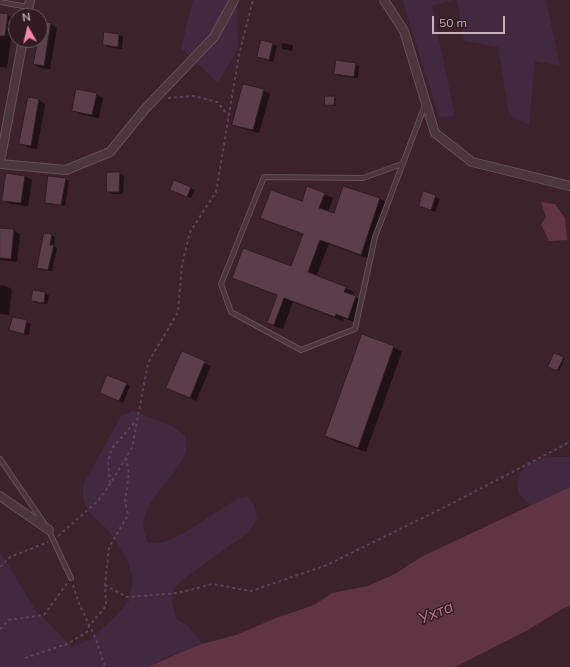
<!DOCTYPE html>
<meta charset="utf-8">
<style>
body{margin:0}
#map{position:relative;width:570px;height:667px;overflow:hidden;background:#3b222b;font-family:Mulish,sans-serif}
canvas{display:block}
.north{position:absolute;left:8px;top:8px;width:40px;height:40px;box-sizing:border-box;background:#301b22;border:1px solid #6c575e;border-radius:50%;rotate:352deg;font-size:11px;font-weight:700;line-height:16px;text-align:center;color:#c7b1b8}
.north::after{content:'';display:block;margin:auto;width:14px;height:18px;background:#f885a8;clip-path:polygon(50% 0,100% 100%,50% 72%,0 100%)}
.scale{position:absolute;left:432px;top:16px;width:73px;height:18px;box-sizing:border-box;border:2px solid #c7b1b8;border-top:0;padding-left:5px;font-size:12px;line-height:14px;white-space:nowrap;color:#c7b1b8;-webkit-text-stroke:3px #301b22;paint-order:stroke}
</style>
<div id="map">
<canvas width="570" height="667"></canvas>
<div class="north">N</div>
<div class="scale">50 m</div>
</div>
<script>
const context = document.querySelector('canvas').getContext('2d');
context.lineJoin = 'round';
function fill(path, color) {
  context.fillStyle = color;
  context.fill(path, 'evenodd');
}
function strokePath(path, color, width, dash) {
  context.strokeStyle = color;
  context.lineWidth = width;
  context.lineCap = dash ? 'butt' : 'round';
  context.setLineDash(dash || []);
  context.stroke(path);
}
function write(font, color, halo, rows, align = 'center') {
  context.font = font + ' Mulish,sans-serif';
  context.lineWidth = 3;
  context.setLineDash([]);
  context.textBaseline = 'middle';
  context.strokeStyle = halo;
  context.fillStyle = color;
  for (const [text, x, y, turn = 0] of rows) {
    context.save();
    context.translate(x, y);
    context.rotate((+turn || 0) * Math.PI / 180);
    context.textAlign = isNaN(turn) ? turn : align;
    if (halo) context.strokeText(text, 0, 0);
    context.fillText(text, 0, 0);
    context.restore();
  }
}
const green = new Path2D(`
 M193,0H237L238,48L218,83L181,48Z
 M403,0H453L432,6L455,116L439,117L404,6Z
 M457,0H546L560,66L535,61L529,125L509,115L498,47L464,41Z
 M133,411L174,427L185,436C185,441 187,447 186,452C186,454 183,457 182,460C168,487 130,510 149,543L164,542L184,533L237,499L247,496L255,506L257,519L248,533L183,579L174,589L172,603L176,618L188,626L202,644L165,658L148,667H0V553L14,574L36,611L72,647L89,640L112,620L129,601L133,578L127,560L109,531L90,514L83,499V485L121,416Z
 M550,457H570V487L531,505C512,493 513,474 532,462C537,459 545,458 550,457Z`);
const water = new Path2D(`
 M541,202L555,204L565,218L567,240L549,241L541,224L546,217Z
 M570,487V606L562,609L528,630L459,665L454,667H148L179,653L202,644L236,635L276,618L314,605L332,593L368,586L395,574L421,557Z`);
const shadow = new Path2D(`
 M0,14L8,15L14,19L7,68L0,67Z
 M42,22L51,24L57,28L50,69L41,68L34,64L39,40H40Z
 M105,33L119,35L123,37L122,49L108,47L104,44Z
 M262,41L277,46L273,62L258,57Z
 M282,43L293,45L292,51L282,49Z
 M355,64L359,66L358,78L339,76L335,73Z
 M263,90L270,94L259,133L240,128L233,124Z
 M96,94L103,98L99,118L79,114L73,110Z
 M334,97L336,98L335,106L326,104Z
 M39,100L45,104L37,149L27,147L20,143Z
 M120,173L124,176L123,194H112L108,191Z
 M7,174L25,176L32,180L28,206L10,204L3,200Z
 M65,179L69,181L65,206L50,204L46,202Z
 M344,187L380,199L388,203L369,259L329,244L316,276L346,288L354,292L353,296L364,302L356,323L344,318L343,321L293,302L283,329L276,327L268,322L278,296L242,282L233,278L291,267L304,235L270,222L261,217L324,194L333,198L328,212L335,215Z
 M191,188L195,190L191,198L171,190Z
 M424,192L440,199L435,212L420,206Z
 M0,229L13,230L20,234L17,262L0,260Z
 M51,235L55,237L54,246L57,248L52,271L42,270L38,267Z
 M0,285L5,286L12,289L9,315L0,314Z
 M44,293L49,295L47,304L36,303L32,301Z
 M13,318L31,324L28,335L10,329Z
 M362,336L394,347L402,352L366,452L335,441L326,436Z
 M183,353L211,366L196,401L168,388Z
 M555,354L565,358L559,371L550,367Z
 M126,384L130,386L123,403L105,395Z`);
const building = new Path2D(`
 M0,13L8,14L5,36H0Z
 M41,21L51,23L44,66L33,64L38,40H40Z
 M104,32L119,34L118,47L103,45Z
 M261,40L273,43L269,60L257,57Z
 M336,60L356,63L354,77L334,74Z
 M243,84L264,89L253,130L232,125Z
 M76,89L97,93L92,115L72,111Z
 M325,96H335L334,105H325Z
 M28,97L39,99L31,146L19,144Z
 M107,172H120L119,192H107Z
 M6,173L25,176L21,203L2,201Z
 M48,176L66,178L61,205L45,203Z
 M174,180L191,187L187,197L170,190Z
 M307,186L325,193L319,208L334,213L343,186L380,198L361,255L320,240L308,272L346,287L344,292L356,296L348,319L336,314L335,317L284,298L274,325L267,323L277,295L232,278L243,248L291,266L303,234L260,218L271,190L302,201Z
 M423,191L436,195L431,210L419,206Z
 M0,228L14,229L11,259L0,258Z
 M44,233L52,234L50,245H54L48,270L37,268Z
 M33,290L45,292L44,303L31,301Z
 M13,317L27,320L24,334L9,330Z
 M362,334L394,346L358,448L325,436Z
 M182,351L205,361L190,398L166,388Z
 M554,353L564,357L557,371L548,367Z
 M107,375L127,383L119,401L100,393Z`);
const path = new Path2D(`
 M168,98L194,96L217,102L228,115
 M110,483L108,461L112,448L136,421
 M58,536L98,501L110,484L132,448L148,363L178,312L182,265L190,232L216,192L239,55L253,0
 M0,567L10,557L48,542
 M73,585L79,604L96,639L105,667
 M105,585L127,597L178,593L212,584L251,591L327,565L451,504L568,443L570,440
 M0,629L9,620L44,615L68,582
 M25,658L67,644L87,632L89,626L106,606L105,585L109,547L128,515L125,500L129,473L126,458`);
const service = new Path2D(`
 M0,2L28,7
 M402,164L363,178L264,177L221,284L231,312L301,350L355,329L375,237L425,105
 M0,459L44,523
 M48,529L71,578`);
const minor = new Path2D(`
 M384,0L404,31L435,133L472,162L570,186
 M27,16L30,0
 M0,162L23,40
 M0,164L66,170L110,152L145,109L214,37L234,0
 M0,496L49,530`);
const waterNames = [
 ["Ухта",436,613,-22]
];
fill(green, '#412940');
fill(water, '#613443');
fill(shadow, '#0007');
fill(building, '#5b3e49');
strokePath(building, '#321d24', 1);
strokePath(service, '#665158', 6);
strokePath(minor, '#665158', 10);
strokePath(path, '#5c4457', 2, [3, 3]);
strokePath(service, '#4c363d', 4);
strokePath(minor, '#4c363d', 8);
write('italic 16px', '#b0798c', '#301b22', waterNames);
</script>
